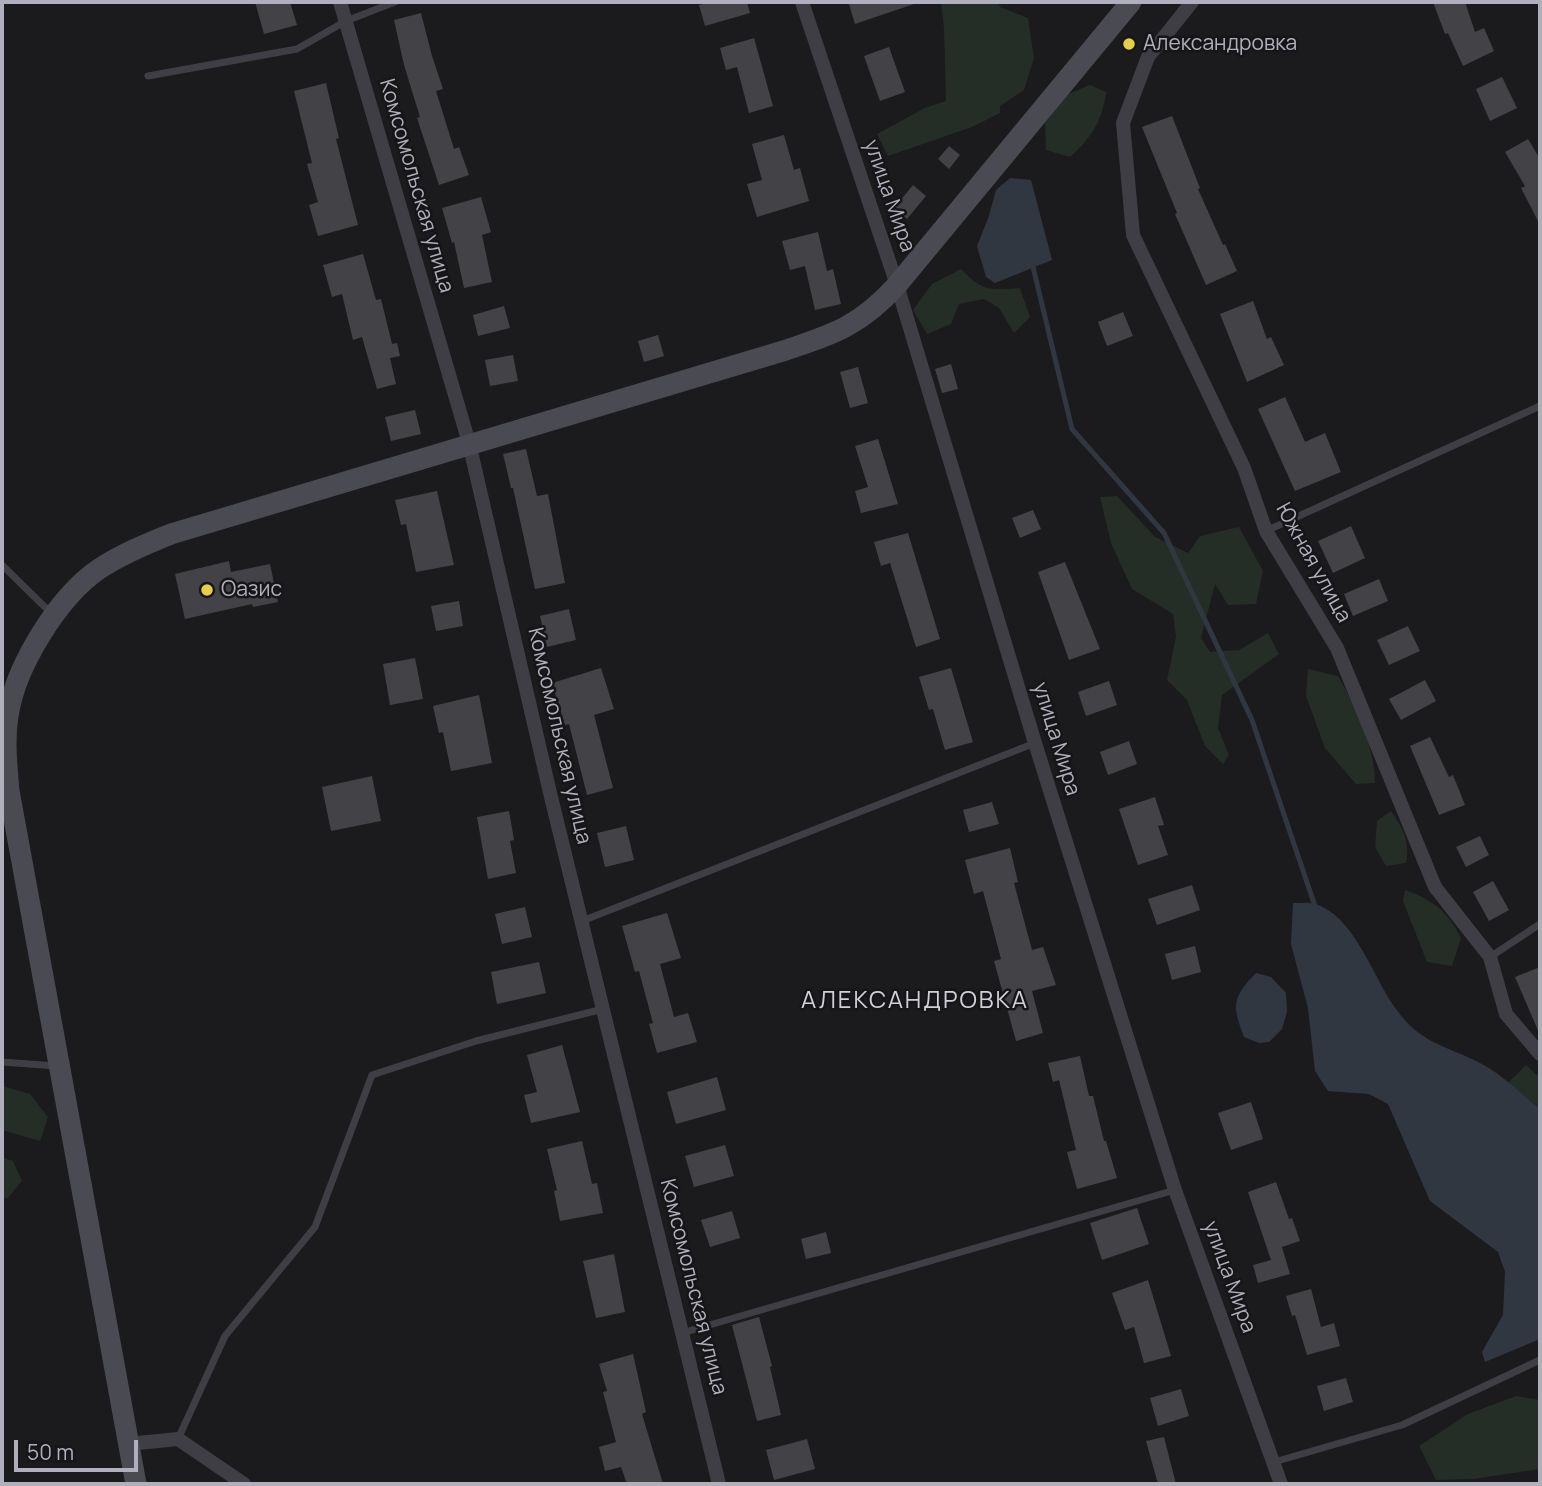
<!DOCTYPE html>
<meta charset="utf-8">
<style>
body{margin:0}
#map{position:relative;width:1542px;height:1486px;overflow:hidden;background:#1b1b1d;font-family:Manrope,sans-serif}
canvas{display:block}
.frame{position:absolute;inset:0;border:4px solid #afb0bb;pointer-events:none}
.scale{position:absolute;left:14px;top:1440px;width:124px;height:32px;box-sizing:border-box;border:4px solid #afb0bb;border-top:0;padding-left:9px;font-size:21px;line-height:24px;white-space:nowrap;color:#afb0bb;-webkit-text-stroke:5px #161618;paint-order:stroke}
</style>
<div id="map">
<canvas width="1542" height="1486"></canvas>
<div class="frame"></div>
<div class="scale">50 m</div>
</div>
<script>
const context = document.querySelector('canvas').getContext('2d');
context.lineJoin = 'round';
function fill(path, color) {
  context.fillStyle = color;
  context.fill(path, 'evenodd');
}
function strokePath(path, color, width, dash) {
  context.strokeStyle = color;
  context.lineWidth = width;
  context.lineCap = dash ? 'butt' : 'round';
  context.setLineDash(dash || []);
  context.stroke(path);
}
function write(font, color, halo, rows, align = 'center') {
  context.font = font + ' Manrope,sans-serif';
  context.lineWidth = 5;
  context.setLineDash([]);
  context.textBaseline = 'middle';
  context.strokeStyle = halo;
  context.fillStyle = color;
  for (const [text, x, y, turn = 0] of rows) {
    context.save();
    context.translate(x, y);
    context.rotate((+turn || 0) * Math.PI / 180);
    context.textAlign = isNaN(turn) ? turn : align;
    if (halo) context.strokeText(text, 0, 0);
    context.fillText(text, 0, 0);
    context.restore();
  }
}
const green = new Path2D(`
 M941,2H998L1000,7L1028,18L1034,58L1024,90L1000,106V113L972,127L888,156L877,134L925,108L946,101L944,28Z
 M1090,85L1106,92C1102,122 1092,137 1070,157L1046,150L1045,123L1066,95Z
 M961,269C983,292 990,290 1020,288L1030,317L1014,333L999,308L984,299L959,304L951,324L927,334L913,310L932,284Z
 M1117,496L1155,537L1188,553L1200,536L1239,527L1263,571L1256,604L1228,605L1215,584L1201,638L1210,652L1239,650L1268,633L1279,654L1222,695L1218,728L1229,755L1223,764L1205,746L1187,700L1167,680L1176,637L1173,614L1132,589L1111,543L1100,497Z
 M1308,669L1338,676C1356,707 1375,746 1375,783L1356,784L1325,748L1306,696Z
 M1391,811C1402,827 1411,842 1406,863L1386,866L1375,847L1377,821Z
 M1405,890C1433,900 1447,910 1461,938L1452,966L1427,962L1403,901Z
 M1526,1065L1540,1078V1109L1508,1083Z
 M2,1086L30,1094L48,1117L40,1141L2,1130Z
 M2,1157L13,1161L22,1181L7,1199L2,1197Z
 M1516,1396L1540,1400V1469L1473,1479L1436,1480L1419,1446L1468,1414Z`);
const water = new Path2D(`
 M1010,178L1031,180L1052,260L995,283L986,277L977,246L989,216L996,190Z
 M1293,903C1300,903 1308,902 1315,904C1355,916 1373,978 1396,1009C1421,1044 1445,1045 1480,1063C1502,1074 1521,1094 1540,1109V1339L1485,1362L1482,1352L1503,1315L1505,1272L1498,1252L1430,1201L1388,1104L1369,1094L1328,1091L1315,1071L1308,1008L1291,944Z
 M1256,973L1271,977L1286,993L1287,1012L1282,1029L1269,1042L1259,1043L1244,1037C1232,1005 1232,998 1256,973Z`);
const stream = new Path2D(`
 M1033,267L1072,429L1164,533L1252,720L1316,909`);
const building = new Path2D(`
 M255,2H290L297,25L264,34Z
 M711,2H747L750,13L705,26L699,5Z
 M857,2H914V4L855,24L849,4Z
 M1433,2H1465L1475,32L1484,28L1494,51L1463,66L1448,33L1445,34Z
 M421,13L432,56L443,89L436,91L454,149L459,147L469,175L439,185L417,118L420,117L404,65L394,20Z
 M754,38L773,106L749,113L737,67L726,70L720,48Z
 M889,47L905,92L880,101L864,56Z
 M1502,77L1517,108L1490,121L1476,89Z
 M326,83L339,138L336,139L358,225L318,236L309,205L318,202L307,164L312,163L294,91Z
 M1172,116L1200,188L1198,189L1223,245L1225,244L1237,271L1206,285L1175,214L1177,213L1142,127Z
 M784,135L794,170L800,168L809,201L757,217L747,184L762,180L752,144Z
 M1528,139L1540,159V225L1521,188L1525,186L1505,152Z
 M949,146L960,155L949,169L938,159Z
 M913,185L926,196L907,219L894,208Z
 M481,197L491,232L482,235L492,282L464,288L454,242L452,243L442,208Z
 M818,232L827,271L833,269L841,304L815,310L805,266L790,270L782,241Z
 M363,254L376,300L381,299L392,344L397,343L400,356L390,358L396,384L377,389L362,337L353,340L342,294L332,297L323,265Z
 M1253,301L1267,339L1271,337L1284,365L1247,382L1220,314Z
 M504,306L510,328L478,336L473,315Z
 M1123,312L1133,336L1107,346L1098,322Z
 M658,335L664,356L644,362L638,341Z
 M513,355L518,381L490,386L485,360Z
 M951,364L958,389L942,393L935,369Z
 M858,367L868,403L850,408L840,372Z
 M1285,397L1305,442L1325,433L1341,472L1295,491L1258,409Z
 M415,410L421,434L391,441L385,417Z
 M878,439L898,504L861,513L855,491L868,487L855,446Z
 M526,449L537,496L548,494L565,583L535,589L513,488H511L503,454Z
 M437,491L454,565L416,572L406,524L401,525L395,500Z
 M1033,510L1041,529L1020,538L1012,518Z
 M1351,526L1365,558L1333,573L1318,541Z
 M908,533L940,639L916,647L890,563L881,566L874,542Z
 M229,561L231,572L270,564L278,602L253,607L252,604L185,619L175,574Z
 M1065,562L1100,649L1069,660L1038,572Z
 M1379,579L1388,601L1353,616L1344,594Z
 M459,601L463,626L436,631L431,606Z
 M569,609L576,640L547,647L540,616Z
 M1408,626L1420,651L1389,665L1377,640Z
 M415,658L423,699L390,705L383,664Z
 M601,668L614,709L594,715L613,788L587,795L569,724L565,725L552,683Z
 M951,668L973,742L945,750L933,709L929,710L919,677Z
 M1425,680L1436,701L1401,720L1389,699Z
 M1109,681L1117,705L1086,716L1078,692Z
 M479,695L492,763L451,771L443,732L439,733L433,706Z
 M1430,737L1449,777L1453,775L1465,805L1439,815L1410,746Z
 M1129,741L1137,764L1108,775L1100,752Z
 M372,776L381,821L331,831L322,787Z
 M1155,797L1164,825L1158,826L1168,855L1138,865L1119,809Z
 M992,802L999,824L969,832L963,810Z
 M509,811L514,840L510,841L516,873L488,879L477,817Z
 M626,826L634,860L605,867L597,833Z
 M1480,836L1489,855L1466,867L1456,847Z
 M1010,848L1018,882L1014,883L1032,950L1043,947L1056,985L1032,991L1043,1033L1016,1041L994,961L1001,959L983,891L974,894L965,860Z
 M1493,881L1509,910L1489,921L1473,892Z
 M1192,885L1200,910L1157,925L1148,899Z
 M525,907L532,937L502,944L495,914Z
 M667,913L681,958L660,964L674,1017L688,1013L697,1042L657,1053L649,1024L653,1023L639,971L635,972L622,926Z
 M1195,946L1201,972L1172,980L1165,954Z
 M539,962L546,993L497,1004L491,972Z
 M1540,967V1035L1515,977Z
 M562,1045L580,1112L531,1123L524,1095L537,1092L527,1055Z
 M1080,1056L1089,1096H1093L1104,1141H1106L1117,1178L1077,1189L1067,1152L1076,1150L1059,1080L1053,1082L1048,1063Z
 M717,1077L726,1110L676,1124L667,1092Z
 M1251,1102L1263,1139L1231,1150L1218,1113Z
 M582,1141L592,1184L597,1183L603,1213L560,1221L554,1191L557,1190L547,1149Z
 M725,1145L734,1176L694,1187L685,1156Z
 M1276,1182L1289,1219L1292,1218L1300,1241L1282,1247L1290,1274L1258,1283L1253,1265L1271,1260L1248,1192Z
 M1137,1208L1149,1244L1102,1260L1090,1223Z
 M732,1211L740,1238L710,1247L701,1220Z
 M826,1232L831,1253L806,1259L801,1239Z
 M614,1254L625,1312L596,1318L583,1261Z
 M1148,1280L1171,1356L1144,1363L1134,1327L1125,1330L1112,1293Z
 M1311,1289L1321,1327L1334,1323L1340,1346L1307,1355L1295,1315L1292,1316L1286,1296Z
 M759,1317L772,1366L770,1367L781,1415L757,1421L732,1325Z
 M633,1354L646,1412L642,1414L663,1484H627L621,1467L605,1471L599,1447L616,1442L603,1392L607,1391L599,1364Z
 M1346,1378L1353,1402L1324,1411L1317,1386Z
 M1181,1389L1189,1416L1158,1426L1150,1398Z
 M1164,1437L1176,1484H1158L1146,1441Z
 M807,1439L815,1469L774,1480L766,1450Z`);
const lane = new Path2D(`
 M148,76L297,49L346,21L395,2
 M1266,531L1540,406
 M2,565L51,613
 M582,921L1035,743
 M1490,957L1540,924
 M2,1062L57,1066
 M682,1333L1175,1190
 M178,1439L225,1336L315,1227L372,1075L476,1041L603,1009
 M1274,1462L1402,1425L1540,1360`);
const street = new Path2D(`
 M340,2L469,443L551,797L719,1484
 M802,2L897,285L1035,743L1175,1190L1281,1484
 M1192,2L1148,57L1123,123L1133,235L1244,468L1266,531L1337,648L1435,887L1490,957L1506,1014L1540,1054
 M128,1444L178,1439L244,1484`);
const secondary = new Path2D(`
 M136,1484L9,791C7,766 4,741 8,716C15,667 58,597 99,569C122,554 146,544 171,534L783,351C834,334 860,326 897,285L1131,2`);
const markers = [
 [1129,44,7,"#e6ce4a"],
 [207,590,7,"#e6ce4a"]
];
const poiNames = [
 ["Александровка",1143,44],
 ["Оазис",221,590]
];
const streetNames = [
 ["Комсомольская улица",416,186,74],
 ["улица Мира",889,196,71],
 ["Южная улица",1313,563,61],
 ["Комсомольская улица",559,736,77],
 ["улица Мира",1056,739,73],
 ["улица Мира",1229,1277,70],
 ["Комсомольская улица",693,1287,76]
];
const quarterNames = [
 ["АЛЕКСАНДРОВКА",915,1001]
];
fill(green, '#252d27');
fill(water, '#313741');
strokePath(stream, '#313741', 5);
fill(building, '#434347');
strokePath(lane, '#3e3e44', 7);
strokePath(street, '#3e3e44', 14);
strokePath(secondary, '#4a4b52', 21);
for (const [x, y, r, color] of markers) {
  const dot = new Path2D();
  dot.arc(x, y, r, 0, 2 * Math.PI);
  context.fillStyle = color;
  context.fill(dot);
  strokePath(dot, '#161618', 2.5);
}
write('21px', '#afb0bb', '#161618', poiNames, 'left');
write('21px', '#afb0bb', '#161618', streetNames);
context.letterSpacing = '2px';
write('24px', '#cfd0d8', '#161618', quarterNames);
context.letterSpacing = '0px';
</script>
